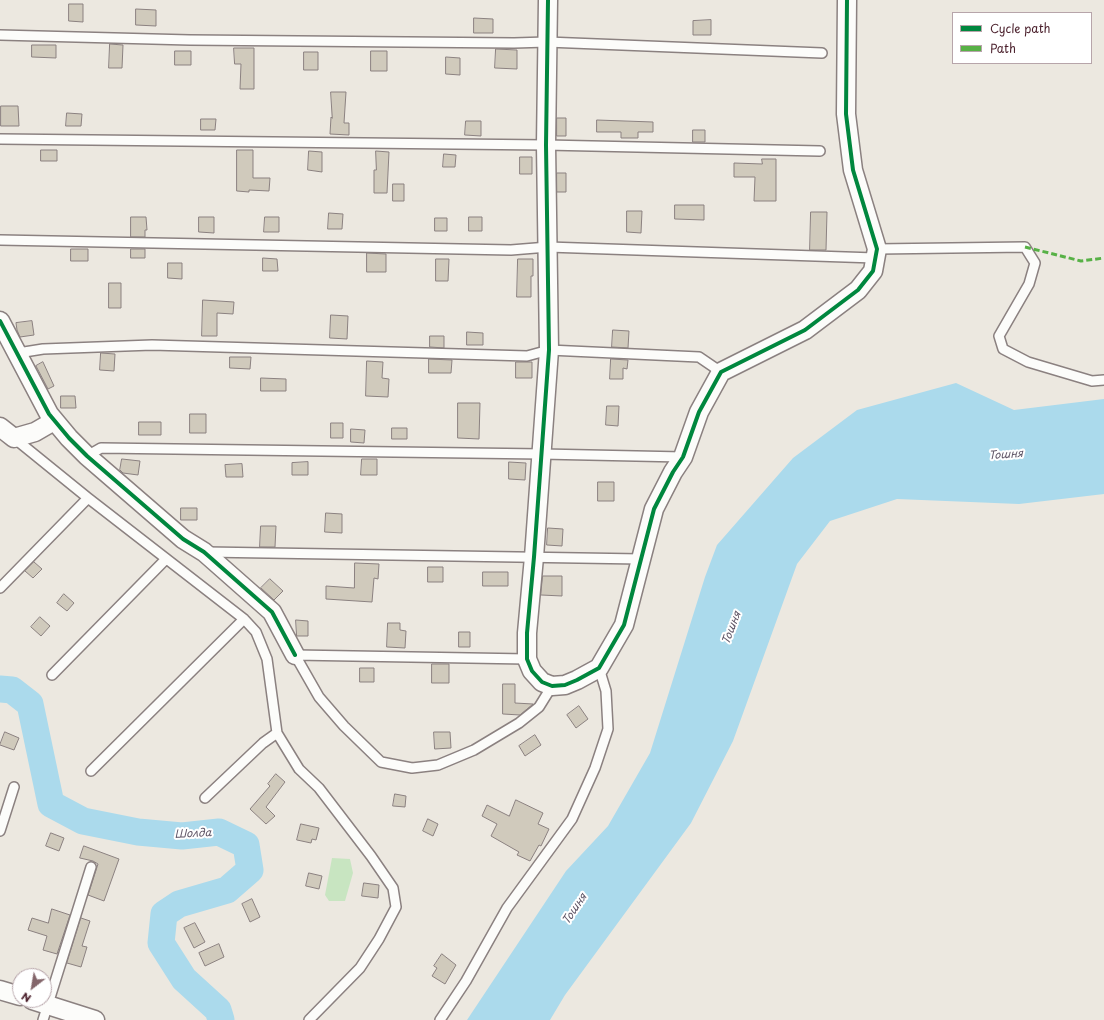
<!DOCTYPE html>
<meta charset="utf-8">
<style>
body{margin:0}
#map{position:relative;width:1104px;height:1020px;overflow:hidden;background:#ece8e0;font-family:"Playpen Sans",sans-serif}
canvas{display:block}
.legend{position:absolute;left:952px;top:12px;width:140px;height:52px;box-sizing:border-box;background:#fff;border:1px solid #b7a5aa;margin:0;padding:5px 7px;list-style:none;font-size:12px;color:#4a1f2b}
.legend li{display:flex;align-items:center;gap:8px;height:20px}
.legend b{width:20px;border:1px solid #b7a5aa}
.north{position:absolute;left:12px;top:968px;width:40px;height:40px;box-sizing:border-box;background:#fff;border:1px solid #b7a5aa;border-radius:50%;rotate:211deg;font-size:11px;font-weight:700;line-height:16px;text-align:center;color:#4a1f2b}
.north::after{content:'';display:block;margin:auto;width:14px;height:18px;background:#83656a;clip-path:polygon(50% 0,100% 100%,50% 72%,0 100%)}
</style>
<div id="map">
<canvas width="1104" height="1020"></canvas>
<ul class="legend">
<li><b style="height:5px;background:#00873e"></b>Cycle path</li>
<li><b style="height:5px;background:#57b146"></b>Path</li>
</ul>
<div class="north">N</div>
</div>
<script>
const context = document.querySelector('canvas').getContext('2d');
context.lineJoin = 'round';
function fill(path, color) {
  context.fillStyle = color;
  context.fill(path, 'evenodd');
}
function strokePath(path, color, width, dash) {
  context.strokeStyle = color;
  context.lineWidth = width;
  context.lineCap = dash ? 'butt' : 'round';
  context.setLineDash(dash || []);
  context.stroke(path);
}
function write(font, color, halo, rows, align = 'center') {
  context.font = font + ' "Playpen Sans",sans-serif';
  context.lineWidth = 4;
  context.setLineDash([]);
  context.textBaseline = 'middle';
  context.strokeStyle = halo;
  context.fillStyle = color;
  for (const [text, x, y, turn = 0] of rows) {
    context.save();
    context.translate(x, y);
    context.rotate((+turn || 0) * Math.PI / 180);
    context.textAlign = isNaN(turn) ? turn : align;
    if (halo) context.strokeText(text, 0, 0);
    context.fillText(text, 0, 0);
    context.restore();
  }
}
const green = new Path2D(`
 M332,858L350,859L353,873L345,901H329L325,895Z`);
const water = new Path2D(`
 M956,383L1014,410L1104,399V494L1019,504L897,499L830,521L797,564L733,741L691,823L565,995L550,1020H467L566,871L608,826L650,753L705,577L717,545L793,458L857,410Z`);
const river = new Path2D(`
 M0,689L12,690L30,704L51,804L83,821L138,832L182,836L219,832L246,845L250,870L227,890L179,904L164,914L161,943L184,979L218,1010L221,1020`);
const building = new Path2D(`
 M69,4H83V22L69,21Z
 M136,9L156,10V26L136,25Z
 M474,18L493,19V33H474Z
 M711,20V35H693V21Z
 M110,44L123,45L122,68H109Z
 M32,45H56V58L32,57Z
 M234,48H254V89H240L241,64H235Z
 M496,49L517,50V69L495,68Z
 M175,51H191V65H175Z
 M371,51H387V71H371Z
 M304,52H318V70H304Z
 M446,57L460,58V75L446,74Z
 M331,92H346L344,123H349V135L330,134L331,117L332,118Z
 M1,106H18L19,126H1Z
 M67,113L82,114L81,126H66Z
 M557,118H566V136H557Z
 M201,119H216L215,130H201Z
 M597,120L653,122V132H638V138H621V132H597Z
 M466,121H481V136L465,135Z
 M693,130H705V142H693Z
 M41,150H57V161H41Z
 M237,150H253V178H270L269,191L249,190V192L237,191Z
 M309,151L322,152V172L308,170Z
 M376,151L389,152L387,193H374V170H376Z
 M444,154L456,155L455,167H443Z
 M520,157H532V174H520Z
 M762,159H776V201H754L755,177H734V163L762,164Z
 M557,173H566V192H557Z
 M393,184H404V201H393Z
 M675,205H704V220L675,219Z
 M627,211H642L641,233L627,232Z
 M811,212H827L826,250H810Z
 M329,213L343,214L342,229H328Z
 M131,217H146L147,230H145V237H131Z
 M199,217H214V233L199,232Z
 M265,217H279V232H264Z
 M469,217H482V231H469Z
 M435,218H447V231H435Z
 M71,249H88V261H71Z
 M131,249H145V258H131Z
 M367,253L386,254V272H367Z
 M263,258L277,259L278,271H263Z
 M436,259H449L448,281H436Z
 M518,259H533V276H531V297H517Z
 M168,263H182V279L168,278Z
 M109,283H121V308H109Z
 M203,300L234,302L233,314L217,313V336H202Z
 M331,315L348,316L347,339L330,338Z
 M32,321L34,335L20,337L17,330L16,323Z
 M613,330L629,331L628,348L612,347Z
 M467,332L483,333V345H467Z
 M430,336H444V348L430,347Z
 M101,353L115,354L114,371L100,370Z
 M230,357H251L250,369L230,368Z
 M429,359L452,360L451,373H429Z
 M611,359L628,360L627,369L623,368V379H610Z
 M367,361L383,362L382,378L389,379L388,397L366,396Z
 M43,362L54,386L48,389L36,366Z
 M516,362H532V378H516Z
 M261,378L286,379V391H261Z
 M61,396H75L76,408H61Z
 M458,403H480L479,439L458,438Z
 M607,406H619L618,426L606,425Z
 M190,414H206V433H190Z
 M139,422H161V435H139Z
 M331,423H343V438H331Z
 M392,428H407V439H392Z
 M351,429L365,430L364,443L351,442Z
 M122,459L140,461L138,475L123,473L120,470Z
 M362,459H377V475H361Z
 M308,462V475H292V463Z
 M509,462L526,463L525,480L509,479Z
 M242,464L243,477H226L225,465Z
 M598,482H614V501H598Z
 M181,508H197V520H181Z
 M326,513L342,514V533L325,532Z
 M261,526H276L275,547H260Z
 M548,528L563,529L562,546L547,545Z
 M34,562L42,569L33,578L25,571Z
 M355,563L379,564L378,579L374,578L372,602L326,599V586L354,588Z
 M428,567H443V582H428Z
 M483,572H508V586H483Z
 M543,576H562V596L541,595Z
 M270,579L283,591L274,600L261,588Z
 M64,594L74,603L67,611L57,603Z
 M40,617L50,626L41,636L31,627Z
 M296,620L308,621V636H297Z
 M388,623H400V630L406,631L405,648L387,647Z
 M459,632H470V647H459Z
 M432,664H449V683H432Z
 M360,668H374V682H360Z
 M503,684H515V703L533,704L520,715L503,714Z
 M579,706L588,719L576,728L567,715Z
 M5,732L19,738L14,750L0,745Z
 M434,732H450L451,748L435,749Z
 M535,735L541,745L525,756L519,746Z
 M276,774L285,782L266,807L275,816L266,824L250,809L270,786L268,784Z
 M395,794L406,796L405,807L393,806Z
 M516,800L543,813L538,824L549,829L541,846L539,845L530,861L517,855L519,852L491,836L497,824L482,816L487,805L509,816Z
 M428,819L438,824L433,836L423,831Z
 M301,824L319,828L316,840L312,839L311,843L297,840Z
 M51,833L64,838L59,851L46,846Z
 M84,846L119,859L104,901L88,895L98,864L93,861L80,858Z
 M309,873L322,876L319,889L306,886Z
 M364,883L379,885L378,898L362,896Z
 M252,899L260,917L250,922L242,904Z
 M52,909L70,915L57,954L43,950L47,936L28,930L32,918L48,923Z
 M81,918L90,921L82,946L87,947L81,967L67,963Z
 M195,923L205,942L194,948L184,928Z
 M219,944L224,957L205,966L199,953Z
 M442,954L456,965L445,984L432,976L437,968L434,966Z`);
const lane = new Path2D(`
 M0,35L190,40L514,43L547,42L822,53
 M0,139L546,145L820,151
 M0,240L511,250L548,247L875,258
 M877,249L1025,247L1035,263L1029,284L999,336L1003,349L1028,362L1092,381L1104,380
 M18,353L43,349L152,345L527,356L549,350L699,357L721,372
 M14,438L88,498L244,619L256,632L267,659L277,733L299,769L319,788L371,856L393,888L396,907L379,939L360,968L309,1020
 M87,456L101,448L542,454L683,457
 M206,552L641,559
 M0,588L88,498
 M527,659L295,655L319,697L344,726L381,762L412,768L438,765L474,750L519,723L539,707L552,686
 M52,675L166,559
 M91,771L244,619
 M205,798L263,743L277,733
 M0,831L14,787
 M43,1020L91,867
 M440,1020L466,981L507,908L572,819L595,768L608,729L606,691L599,668`);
const street = new Path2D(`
 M548,0L546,145L549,350L534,557L527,633V659L532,671L542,682L552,686L565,685L577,680L599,668L624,625L654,509L673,472L683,457L699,412L721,372L805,330L858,290L873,271L877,249L853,170L846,114L847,0
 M0,321L49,414L69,438L87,456L183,539L204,552L272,612L295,655
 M0,427L14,438L35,432L54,421
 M0,990L20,996
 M32,1000L95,1020`);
const quiet = new Path2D(`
 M1025,247L1081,261L1104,258`);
const cycleway = new Path2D(`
 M548,0L546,145L549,350L534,557L527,633V659L532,671L542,682L552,686L565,685L577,680L599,668L624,625L654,509L673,472L683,457L699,412L721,372L805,330L858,290L873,271L877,249L853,170L846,114L847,0
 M0,321L49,414L69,438L87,456L183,539L204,552L272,612L295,655`);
const waterNames = [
 ["Тошня",1006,455,-4],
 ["Тошня",732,628,-69],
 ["Шолда",193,834,-3],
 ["Тошня",575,909,-56]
];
fill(green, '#c8e5c1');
fill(water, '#abdaec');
strokePath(river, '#abdaec', 27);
fill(building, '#d0cabc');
strokePath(building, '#8b8180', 1);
strokePath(lane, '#8b8180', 12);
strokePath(street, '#8b8180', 21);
strokePath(lane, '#fcfcfa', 9);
strokePath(street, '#fcfcfa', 18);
strokePath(quiet, '#57b146', 3, [6, 3]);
strokePath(cycleway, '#00873e', 4);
write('italic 11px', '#5f5566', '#fff', waterNames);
</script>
